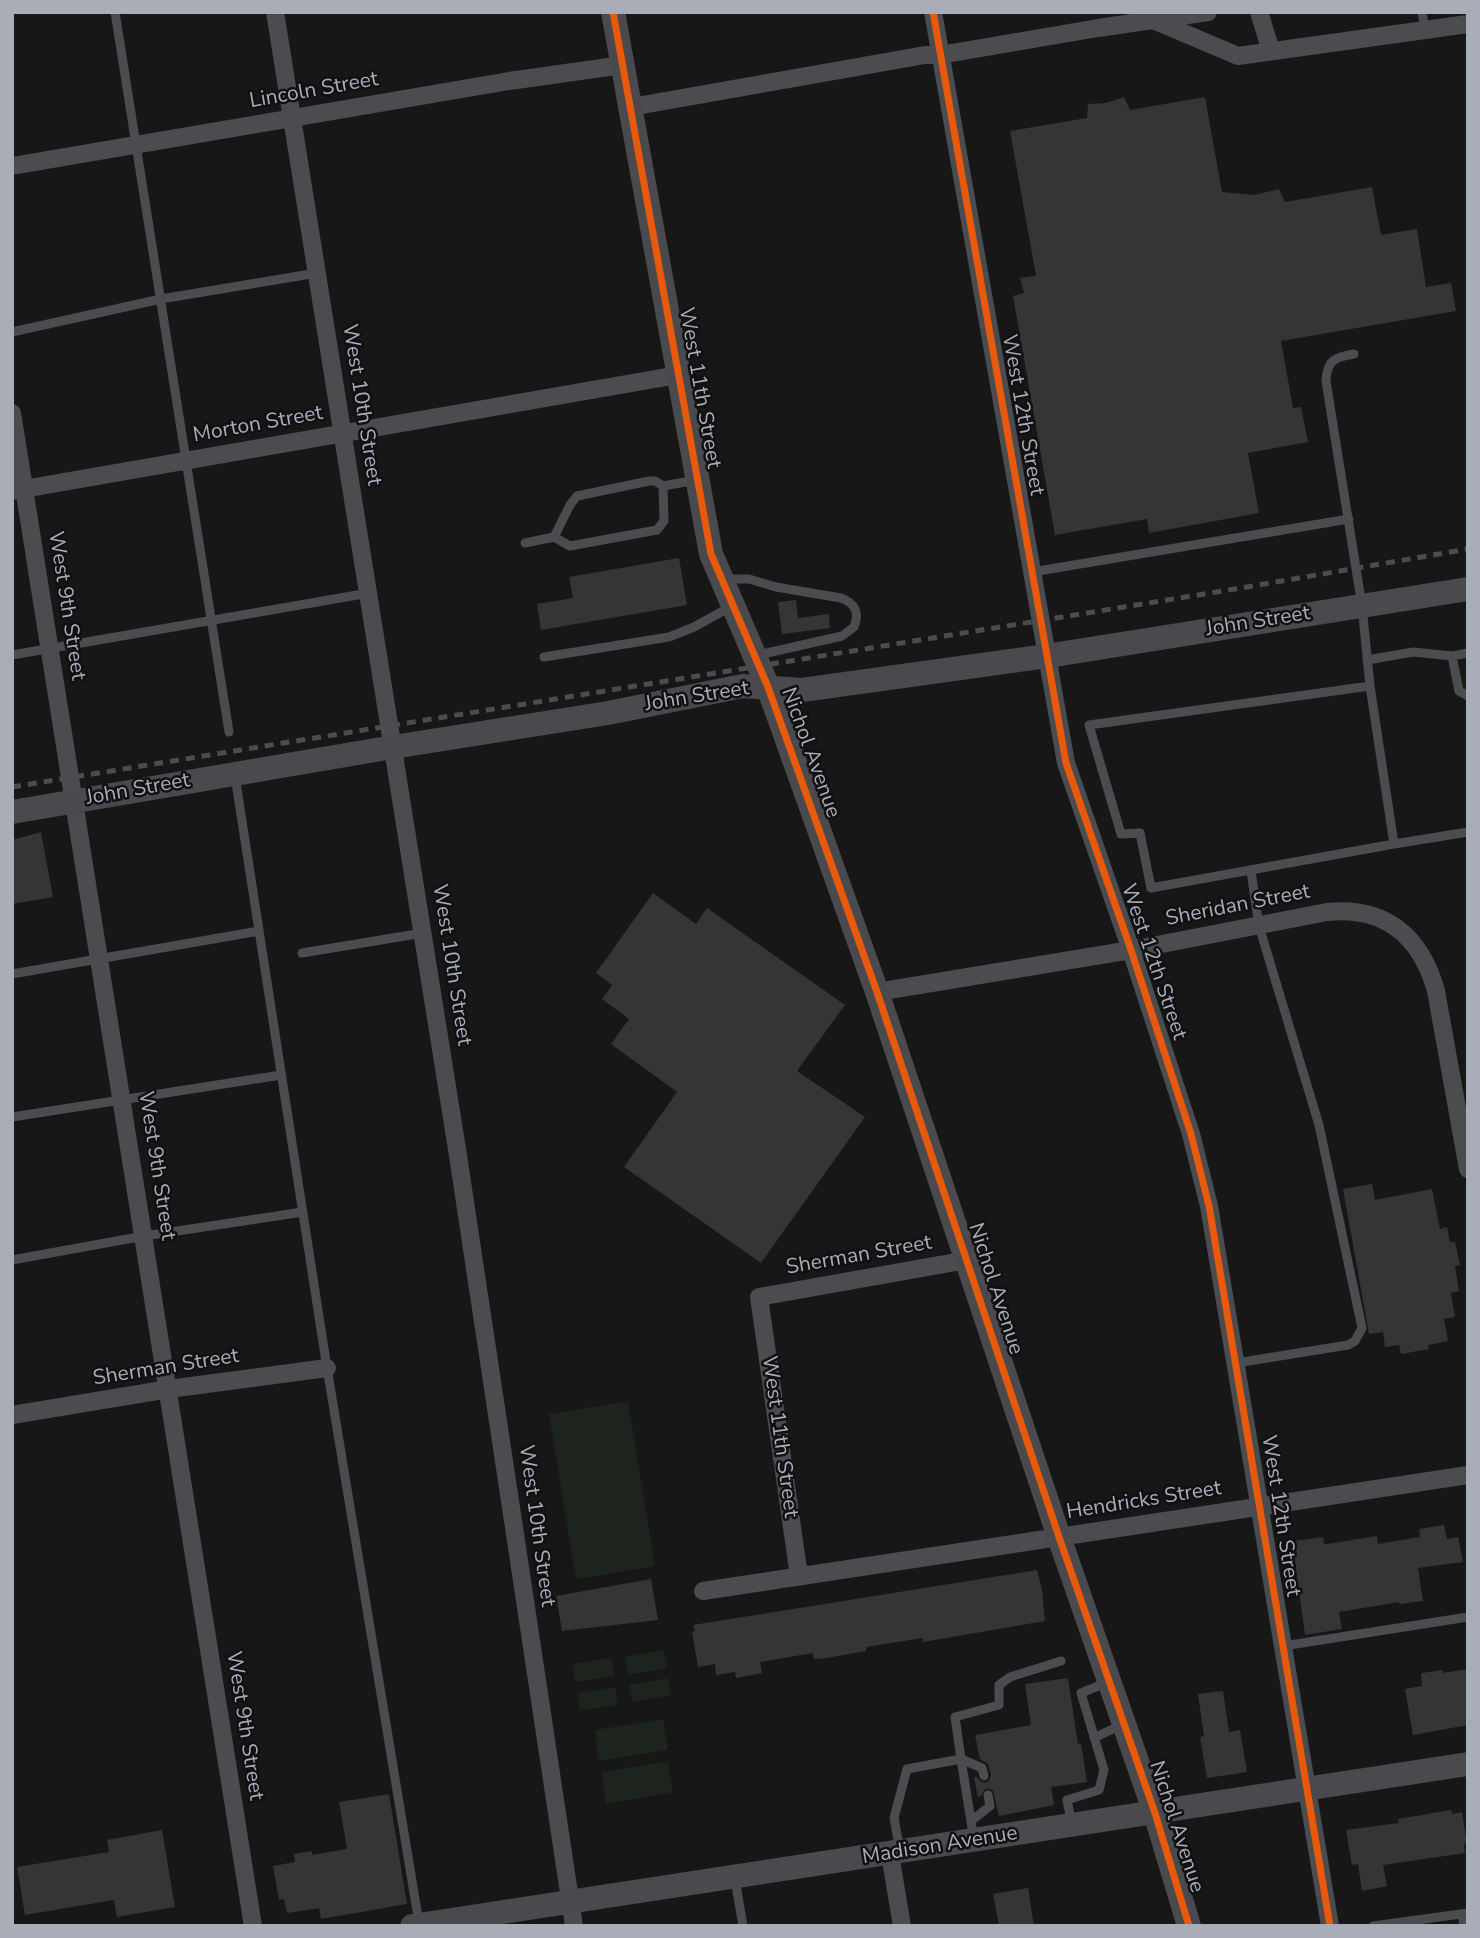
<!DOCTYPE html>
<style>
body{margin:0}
#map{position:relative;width:1480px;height:1938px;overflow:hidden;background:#171717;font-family:"Nunito Sans",sans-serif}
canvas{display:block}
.frame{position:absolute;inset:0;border:14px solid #a8adb8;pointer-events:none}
</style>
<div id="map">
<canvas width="1480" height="1938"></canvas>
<div class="frame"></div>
</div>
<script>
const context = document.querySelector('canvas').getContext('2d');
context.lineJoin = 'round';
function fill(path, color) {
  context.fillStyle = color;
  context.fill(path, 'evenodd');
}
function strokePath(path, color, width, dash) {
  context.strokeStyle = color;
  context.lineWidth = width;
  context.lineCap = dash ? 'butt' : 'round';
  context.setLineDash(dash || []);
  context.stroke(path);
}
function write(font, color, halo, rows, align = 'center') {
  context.font = font + ' "Nunito Sans",sans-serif';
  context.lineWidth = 5;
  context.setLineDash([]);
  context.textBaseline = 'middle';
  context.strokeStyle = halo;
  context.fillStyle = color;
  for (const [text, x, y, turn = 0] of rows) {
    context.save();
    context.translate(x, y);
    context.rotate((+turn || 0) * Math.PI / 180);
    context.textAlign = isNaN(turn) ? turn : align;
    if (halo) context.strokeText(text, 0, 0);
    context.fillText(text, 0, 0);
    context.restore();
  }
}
const green = new Path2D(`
 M628,1401L655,1566L576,1579L549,1414Z
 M664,1650L667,1668L628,1675L625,1657Z
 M611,1658L614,1676L575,1682L573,1664Z
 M668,1678L671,1695L632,1702L629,1685Z
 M615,1687L618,1705L580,1711L577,1693Z
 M663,1719L668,1750L599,1761L595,1730Z
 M668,1761L673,1792L606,1804L601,1772Z`);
const building = new Path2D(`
 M1124,97L1130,110L1205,97L1222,192L1254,195L1279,189L1285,202L1372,187L1381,235L1417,229L1426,287L1451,283L1456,311L1281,341L1293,408L1301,407L1308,442L1248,453L1259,513L1149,533L1147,519L1055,535L1013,296L1024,293L1020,278L1036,276L1010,131L1087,118L1088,104L1106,103Z
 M679,558L687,605L541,630L537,604L573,598L569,577Z
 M796,600L798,618L829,614L830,628L782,634L778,602Z
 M41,832L53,897L12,904V840Z
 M653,893L696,924L707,908L845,1005L797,1071L865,1117L761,1263L624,1167L677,1092L611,1044L629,1019L602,999L612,985L596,973Z
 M1372,1184L1375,1200L1432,1189L1440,1229L1447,1227L1450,1242H1455L1460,1265L1455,1266L1459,1291L1451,1293L1455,1317L1444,1319L1448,1341L1428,1345L1429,1349L1401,1354L1399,1345L1385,1347L1383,1332L1369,1334L1343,1189Z
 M1444,1525L1447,1539L1458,1537L1463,1562L1418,1568L1423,1601L1399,1604V1602L1339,1612L1342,1629L1305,1635L1293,1547H1296L1295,1541L1323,1537L1324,1544H1327L1377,1536L1378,1544L1420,1537L1419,1529Z
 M1037,1570L1042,1590L1045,1621L923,1642V1638L866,1647V1651L826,1658L814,1659L813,1653L760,1662L762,1673L736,1678L735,1672L716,1675L715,1664L698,1667L692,1632L695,1631L693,1625Z
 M651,1579L658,1620L562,1631L556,1596Z
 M1468,1669V1725L1413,1735L1405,1689L1422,1686L1421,1673L1443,1670V1673Z
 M1068,1678L1078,1744L1081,1743L1087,1782L1051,1787L1054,1805L999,1816L993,1790L986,1788L981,1796L978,1797L974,1777H977L980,1781L985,1783L989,1781L991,1775L988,1764L980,1759L975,1735L1031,1725L1025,1684Z
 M1223,1691L1229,1732L1240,1730L1247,1772L1207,1778L1200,1737L1204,1736L1198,1694Z
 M389,1794L407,1904L321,1919L319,1908L287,1913L284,1899L279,1900L273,1866L295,1862L294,1854L312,1851V1855L347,1849L339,1802Z
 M1451,1810L1452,1814L1462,1812L1467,1843L1464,1844L1465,1853L1383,1865L1387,1886L1362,1891L1358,1864L1352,1865L1346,1830L1399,1823L1398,1819Z
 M162,1830L175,1907L117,1917L114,1900L25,1915L17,1867L109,1852L107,1840Z
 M1028,1888L1034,1926H999L993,1894Z`);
const lane = new Path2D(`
 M115,12L229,732
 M1422,12L1425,30
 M12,332L161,299L317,273
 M1354,354C1335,357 1327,360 1326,381L1362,606L1370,686L1394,844L1468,832
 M554,537L570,546L657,530L664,521L663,486
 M525,543L554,537L570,505L577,496L649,481H655L663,486L696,480
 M1032,572L1349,519
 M724,579H749L776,587L841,598C855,603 860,613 854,627L842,636L758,655
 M12,655L369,593
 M1452,656L1459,691L1468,696
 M544,657L669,637L694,627L732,606
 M1367,660L1413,652L1452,656L1468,653
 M1370,686L1089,725L1121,834L1140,833L1151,888L1394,844
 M235,776L327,1368L419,1923
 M302,953L423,933
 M12,974L259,931
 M12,1117L281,1075
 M12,1260L144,1236L303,1212
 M1236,1363L1348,1345L1355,1341L1362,1328L1319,1125L1259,926L1251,871
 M1283,1646L1468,1617
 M1094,1738L1121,1725
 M984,1776L982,1768L961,1759L955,1717L999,1705V1685L1010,1677L1061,1661
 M971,1821L990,1806L988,1795
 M1072,1825L1067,1800L1099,1790L1104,1770L1081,1693L1108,1682
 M900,1851L894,1818L907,1769L961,1759L974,1840
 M735,1879L743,1926
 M1462,1914L1464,1926
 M1373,1926L1468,1913`);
const street = new Path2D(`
 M275,12L457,1149L574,1926
 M933,12L1066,763L1131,950L1191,1134L1209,1206L1330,1926
 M1259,12L1271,51
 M1153,20L1238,56L1468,24
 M631,107L925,55H940L1098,28L1208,12
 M12,166L509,81L623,65
 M12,413L253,1926
 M12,491L678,375
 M877,992L1131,950L1327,912C1386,906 1421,937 1436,991L1468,1169
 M12,1415L169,1389L327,1368
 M799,1576L759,1297L967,1260
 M703,1591L1468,1475
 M890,1854L902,1926`);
const secondary = new Path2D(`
 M613,12L711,554L768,687L877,992L1059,1537L1155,1813L1189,1926
 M12,812L393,747L608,713L743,686L802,690L1047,656L1468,589
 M412,1926L1468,1764`);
const rail = new Path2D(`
 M12,787L1235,589L1468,549`);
const cycleway = new Path2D(`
 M613,12L711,554L768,687L877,992L1059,1537L1155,1813L1189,1926
 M933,12L1066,763L1131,950L1191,1134L1209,1206L1330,1926`);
const streetNames = [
 ["Lincoln Street",314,91,-10],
 ["West 11th Street",699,388,80],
 ["West 10th Street",361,405,81],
 ["West 12th Street",1022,415,80],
 ["Morton Street",258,425,-10],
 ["West 9th Street",66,606,81],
 ["John Street",1258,622,-9],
 ["John Street",697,697,-9],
 ["Nichol Avenue",810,753,70],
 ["John Street",138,790,-10],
 ["Sheridan Street",1238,906,-11],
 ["West 12th Street",1153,962,71],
 ["West 10th Street",451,965,81],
 ["West 9th Street",156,1166,81],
 ["Sherman Street",859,1256,-10],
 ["Nichol Avenue",995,1289,72],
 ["Sherman Street",166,1368,-9],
 ["West 11th Street",779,1437,82],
 ["Hendricks Street",1144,1501,-9],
 ["West 12th Street",1280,1516,81],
 ["West 10th Street",536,1526,82],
 ["West 9th Street",244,1726,81],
 ["Nichol Avenue",1176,1827,72],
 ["Madison Avenue",940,1846,-9]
];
fill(green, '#1d241e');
fill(building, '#353536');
strokePath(lane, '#4b4c50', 9);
strokePath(street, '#4b4c50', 18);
strokePath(secondary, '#4a4a4e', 24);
strokePath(rail, '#4b4c4f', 5, [9, 7]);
strokePath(cycleway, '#e8590c', 7);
write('21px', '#a8adb8', '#111113', streetNames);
</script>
